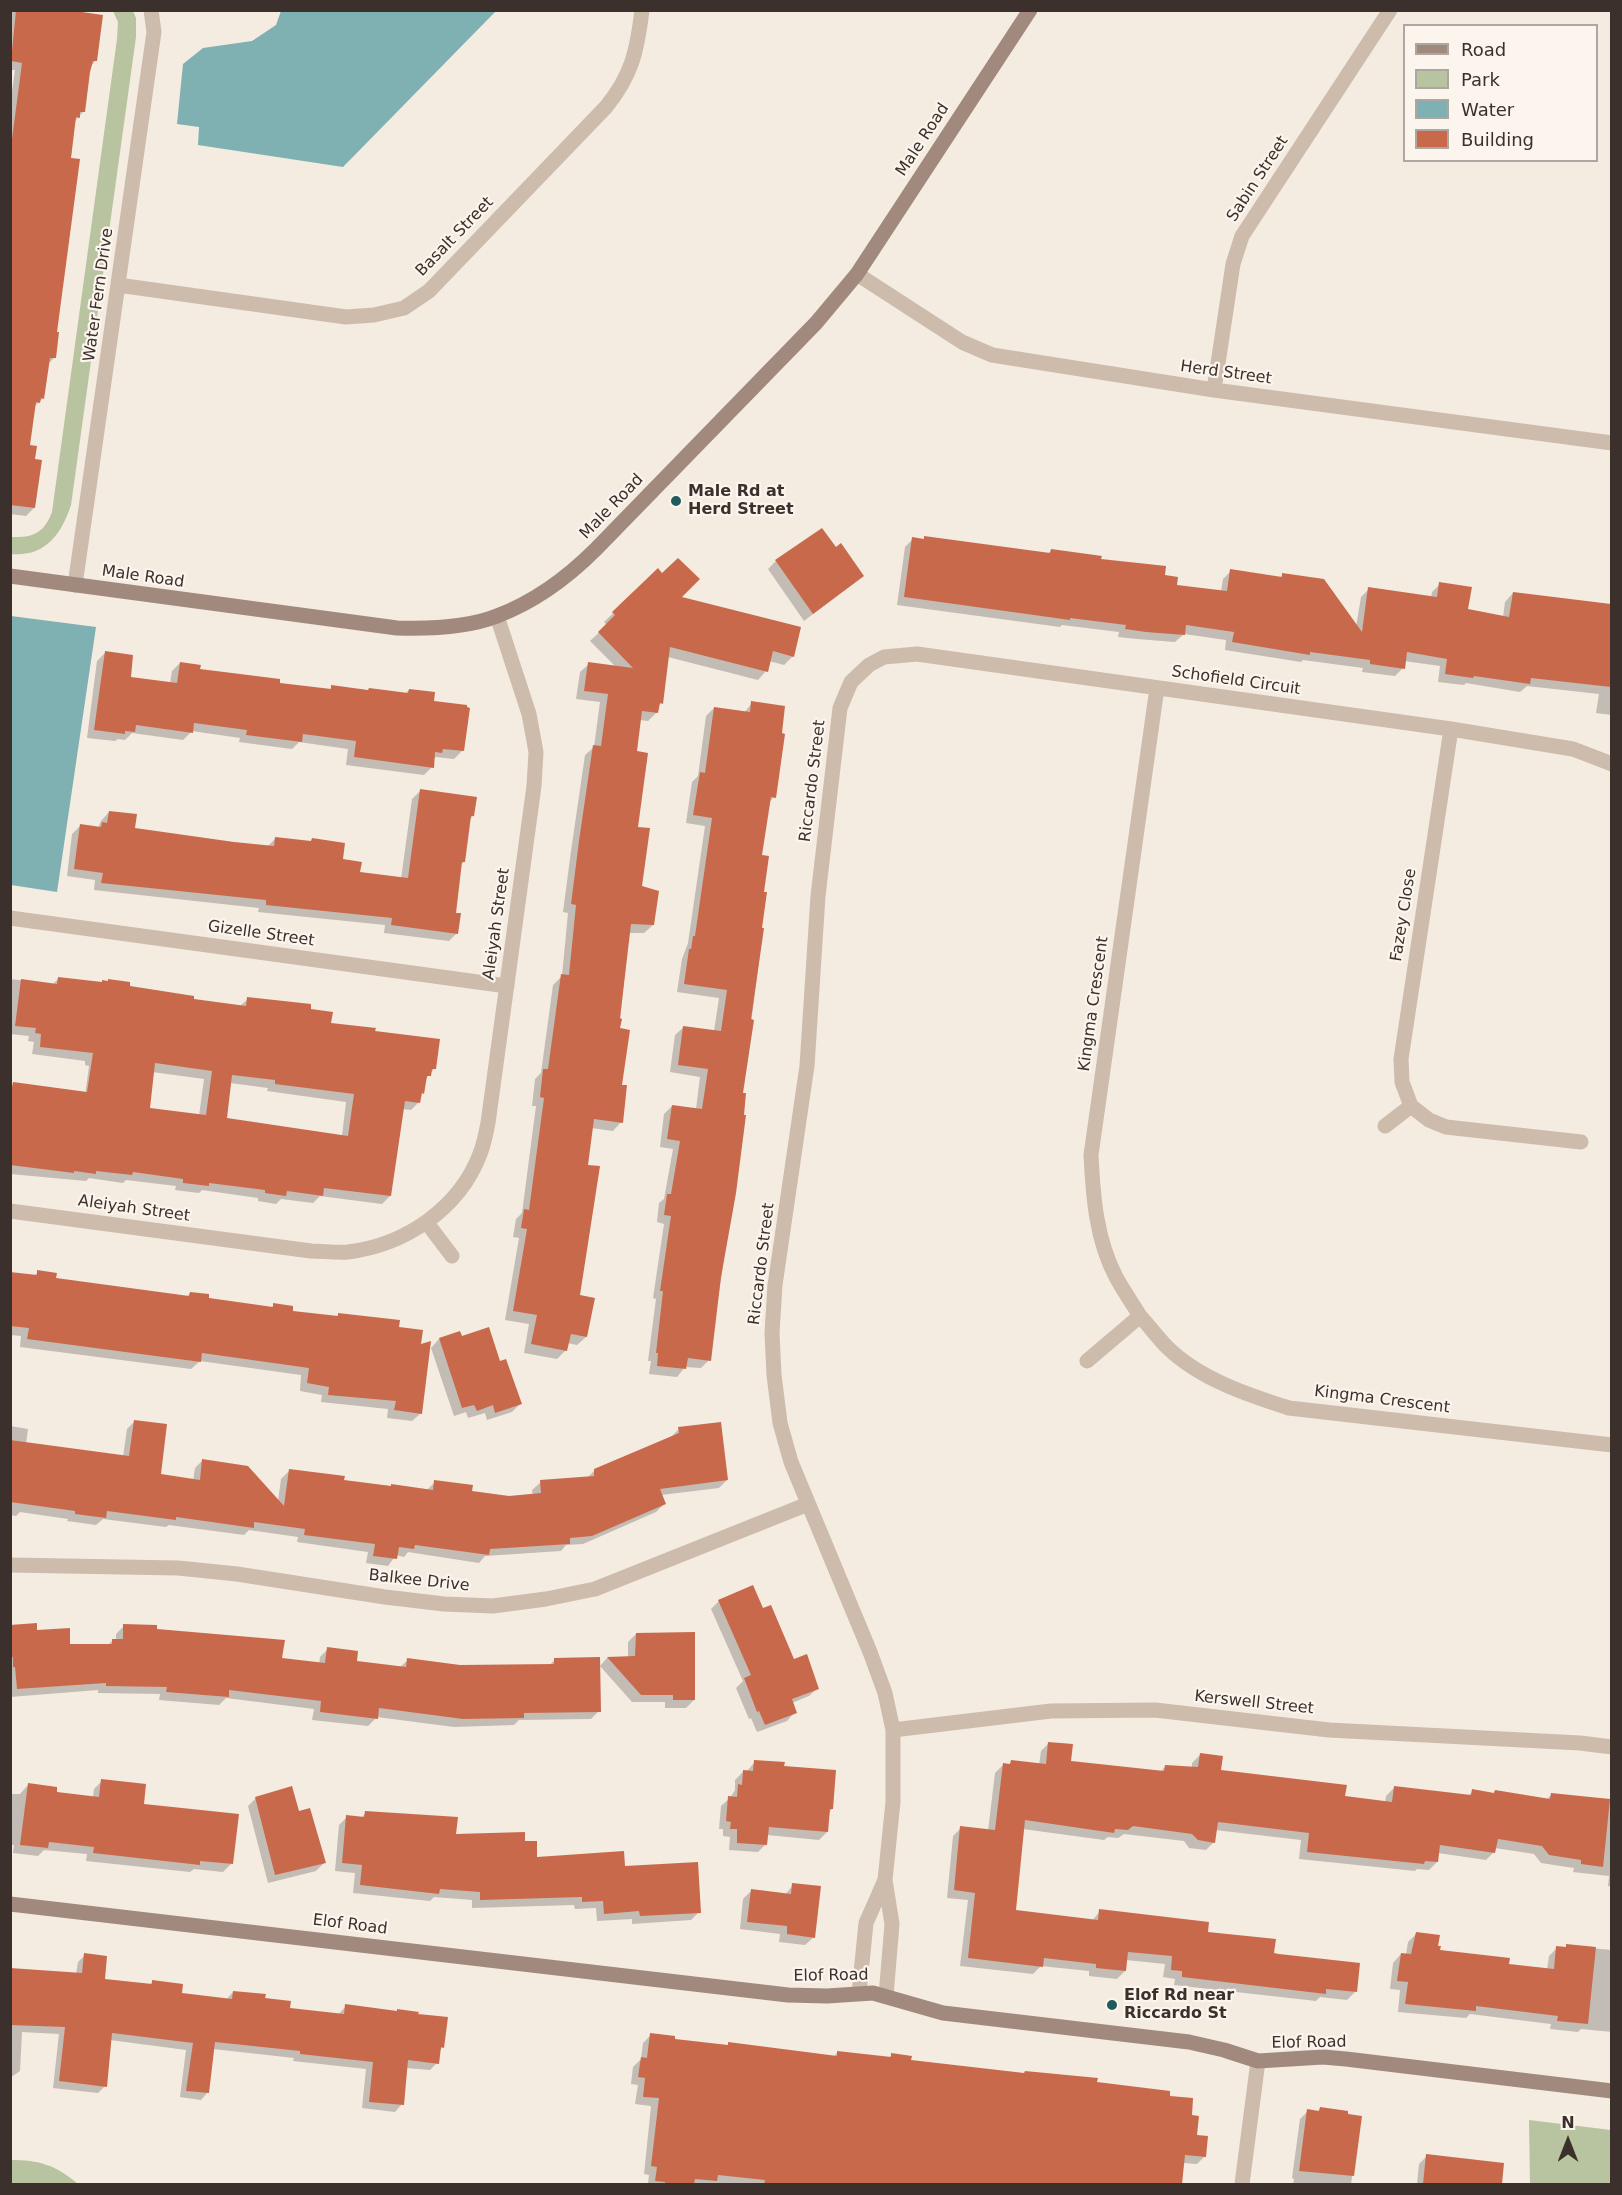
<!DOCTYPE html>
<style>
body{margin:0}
#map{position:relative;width:1622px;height:2195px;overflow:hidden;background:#f4ebe1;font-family:"DejaVu Sans",sans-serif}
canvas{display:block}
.frame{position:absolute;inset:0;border:12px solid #3b302b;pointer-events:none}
.legend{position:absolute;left:1403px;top:24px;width:195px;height:138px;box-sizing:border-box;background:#fbf5ee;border:2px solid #aea6a0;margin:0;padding:8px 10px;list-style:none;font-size:18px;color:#3b302b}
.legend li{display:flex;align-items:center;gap:12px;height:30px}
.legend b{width:30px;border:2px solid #aea6a0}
.north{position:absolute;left:1538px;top:2111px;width:60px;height:60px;-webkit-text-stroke:4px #fbf5ee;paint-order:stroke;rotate:0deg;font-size:16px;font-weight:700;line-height:24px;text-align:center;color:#3b302b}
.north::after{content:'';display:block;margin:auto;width:21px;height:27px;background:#3b302b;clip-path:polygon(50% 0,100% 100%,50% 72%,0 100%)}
</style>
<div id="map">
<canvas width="1622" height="2195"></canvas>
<div class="frame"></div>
<ul class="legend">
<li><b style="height:8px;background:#a18a7d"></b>Road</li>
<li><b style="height:16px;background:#b8c4a0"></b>Park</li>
<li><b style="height:16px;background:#7fb0b2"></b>Water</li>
<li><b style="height:16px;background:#c8694b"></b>Building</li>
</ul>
<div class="north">N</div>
</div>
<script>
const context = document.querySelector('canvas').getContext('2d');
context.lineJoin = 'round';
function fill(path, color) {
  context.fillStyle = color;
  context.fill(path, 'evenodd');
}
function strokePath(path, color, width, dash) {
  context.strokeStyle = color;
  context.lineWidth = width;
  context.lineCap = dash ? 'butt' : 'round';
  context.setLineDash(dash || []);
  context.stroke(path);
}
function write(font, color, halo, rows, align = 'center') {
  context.font = font + ' "DejaVu Sans",sans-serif';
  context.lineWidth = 4.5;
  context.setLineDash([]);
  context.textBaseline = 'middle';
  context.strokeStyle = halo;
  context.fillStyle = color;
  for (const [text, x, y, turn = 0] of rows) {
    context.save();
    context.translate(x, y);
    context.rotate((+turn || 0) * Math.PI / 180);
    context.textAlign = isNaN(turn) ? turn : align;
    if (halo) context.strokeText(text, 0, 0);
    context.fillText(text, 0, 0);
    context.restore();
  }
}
const green = new Path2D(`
 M113,11H133L136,18V37L71,505C61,535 45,557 11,554V537C33,538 44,533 52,512L117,39L118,22Z
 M1529,2120L1611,2130V2184H1530Z
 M10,2160C39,2160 56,2165 78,2184H11Z`);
const water = new Path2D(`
 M281,11V10L496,11L343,167L198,145L199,127L177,124L183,64L203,48L252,41L276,25Z
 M11,616L96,627L57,892L11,885Z`);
const shadow = new Path2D(`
 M12,10H58L96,60L90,67L84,111L74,122L55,334L54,358L47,365L43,398L34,407L29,447L34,460V508L26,516L10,514V105L15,70H10Z
 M925,538L1047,554L1051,551L1099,560L1163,576L1176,586L1221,592L1223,579L1231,571L1279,578L1283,575L1356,627L1361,597L1369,589L1431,598L1432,592L1440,584L1467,611L1503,617L1505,602L1513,593L1612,606V715L1596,713L1599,694L1527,686L1520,692L1466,683L1464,685L1438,682L1440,666L1404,661L1403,668L1395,676L1362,672L1363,668L1303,660L1301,662L1225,650L1226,640L1184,634L1175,642L1137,639L1118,637L1119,632L1062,625L1060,627L897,605L905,547L913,539L922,540Z
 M776,561L854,583L804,621L768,569Z
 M658,570L679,598L793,656L784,665L769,661L766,671L758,680L668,657L661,703L658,706L657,712L648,721L640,720L635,752L636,828L640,887L653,925L644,933H629L619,1030L621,1122L613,1131L591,1128L586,1166L579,1296L586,1337L577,1345L567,1343L566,1350L557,1359L524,1353L529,1324L505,1320L519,1238L513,1237L516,1219L522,1213L536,1106H532L535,1079L541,1073L553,985L562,976L568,913L563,912L571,851L585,755L594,747L600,702L576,699L580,672L589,664L616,667L590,641L607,625L604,622Z
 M105,653L129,678L170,683L172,671L180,663L199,670L278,684L328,691L332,687L405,694L409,690L432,702L462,751L454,759L436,757L433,760L432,767L424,775L346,765L348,749L299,742L292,749L239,742L240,738L192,731L183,740L132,733L125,740L118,739L115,741L87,738L97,661Z
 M752,703L774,797L768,803L761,856L762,893L761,929L763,930L742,1094L743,1116H745L709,1360L701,1368L685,1367L677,1377L649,1374L651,1361H648L656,1299L653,1298L664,1224L657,1222L659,1203L664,1199L673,1149L660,1147L664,1114L672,1106L696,1109L700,1077L670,1072L675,1035L684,1027L714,1031L719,998L677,992L682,959L688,943L705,826L686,823L692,782L698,776L706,716L714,708L744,713Z
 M420,791L473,816L469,820L464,862L460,865L454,914L457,933L449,941L384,933L385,925L258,912L259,908L94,890L95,880L67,876L72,834L80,826L98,828L101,821L109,812L134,830L267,847L275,839L309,843L312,840L359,873L401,879L412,799Z
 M59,978L128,987L192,1000L240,1006L248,999L309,1010L330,1024L374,1032L434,1069L424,1081L419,1102L411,1110L402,1109L390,1196L382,1204L320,1196L313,1203L281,1199L276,1204L258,1201V1198L202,1190L199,1193L175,1190L176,1186L126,1180L123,1183L89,1178L86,1181L10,1174V1086L85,1096L89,1066L85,1065V1061L32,1054L34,1042L28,1041L29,1036L10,1034V979L53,984ZM152,1072L204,1079L199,1116L149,1109ZM230,1083L268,1088L267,1091L346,1102L342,1136L225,1120Z
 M38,1272L54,1280L187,1297L190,1293L207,1299L271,1308L274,1305L291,1312L335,1318L339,1314L397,1328L420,1346L421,1413L412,1421L387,1418L388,1409L321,1402L322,1395L300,1391L301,1375L200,1361L191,1369L20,1347L21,1336L10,1335V1273L34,1276Z
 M459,1333L461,1338L499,1363L520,1404L512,1412L487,1420L485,1413L468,1418L466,1412L454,1416L431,1348L439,1339Z
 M135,1421L159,1476L193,1481L195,1468L203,1460L278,1501L281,1479L289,1471L342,1481L427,1490L435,1482L470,1493L509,1498L533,1496L532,1490L541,1482L587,1478L594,1471L671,1437L679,1429L727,1480L719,1488L661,1495L664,1504L656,1512L583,1544L566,1545L561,1551L485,1556L479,1563L408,1552L404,1557L396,1555L388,1566L366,1563L368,1552L297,1542L298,1537L249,1530L244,1535L169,1525L166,1527L103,1519L96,1525L67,1521L68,1519L20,1512L16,1516L10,1515V1426L28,1429L26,1444L123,1457L127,1429Z
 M719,1601L762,1610L793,1661L818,1688L809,1696L792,1703L795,1712L787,1721L757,1732L751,1718L749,1719L736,1688L743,1681L711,1609Z
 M124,1626L155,1630L281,1659L319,1664L320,1657L328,1649L355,1662L399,1668L408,1660L460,1667L549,1666L555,1659L599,1711L591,1719L519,1720L514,1725L454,1727L377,1717L368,1726L312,1720L314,1709L226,1698L219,1705L159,1700L160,1694L98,1693V1690L10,1697V1627L36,1632L69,1646H107L113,1640H116V1634Z
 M636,1634L694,1700L686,1708H665V1702H632L600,1666L607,1658H628V1642Z
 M1049,1743L1070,1763L1160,1772L1166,1766L1192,1768V1763L1200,1755L1219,1771L1344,1797L1385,1803L1386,1796L1394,1788L1468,1796L1473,1791L1493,1794L1495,1791L1546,1800L1552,1794L1612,1801V1887L1608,1886L1609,1876L1573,1872L1574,1868L1541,1863L1534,1854L1495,1848L1494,1852L1486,1860L1438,1853L1437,1862L1429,1870L1417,1869L1415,1871L1299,1859L1301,1840L1215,1830L1214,1842L1206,1850L1189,1848L1184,1841L1124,1834L1118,1838L1108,1837L1104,1840L1023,1829L1014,1911L1092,1921L1100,1911L1206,1933L1272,1954L1355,1992L1347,2000L1320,1997L1316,2001L1174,1985L1175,1979L1163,1977L1165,1964L1126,1960L1125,1971L1117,1979L1089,1976V1971L1041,1966L1033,1974L960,1966L968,1900L947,1898L953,1836L961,1828L988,1831L995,1773L1003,1765H1008L1012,1762L1039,1765L1041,1751Z
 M755,1762L783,1767L832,1809L829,1812L827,1832L819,1840L767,1835L766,1844L758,1852L729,1850L730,1837L723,1836V1829H719L721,1806L730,1798L735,1790V1780L743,1772H746Z
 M102,1781L142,1805L231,1864L223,1872L194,1869L190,1872L86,1861L87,1854L44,1850L38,1856L13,1853L14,1845H10V1794H20L28,1785L55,1793L93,1797L94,1789Z
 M256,1798L298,1813L324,1863L316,1871L268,1883L248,1806Z
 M366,1813L455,1836L523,1843L536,1858L623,1868L699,1912L691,1920L632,1924V1919L597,1921L596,1908L575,1909L574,1905L472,1908V1900L434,1897L430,1901L353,1893L355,1873L335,1871L339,1825L347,1817L361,1818Z
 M793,1885L814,1937L805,1945L779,1942L780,1934L740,1929L743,1899L751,1891L785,1895Z
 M1417,1933L1437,1947L1439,1951L1508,1965L1547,1970L1549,1956L1557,1948L1564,1949L1567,1946L1612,1950V2032L1581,2029L1578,2032L1550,2029L1551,2024L1470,2014L1466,2018L1398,2012L1400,1990L1390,1989L1393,1963L1401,1954L1406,1955L1408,1942Z
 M85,1955L103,1980L149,1985L153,1981L180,1994L226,2000L233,1992L264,1999L288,2009L338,2015L346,2006L443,2047L439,2051L437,2063L430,2070L406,2068L402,2104L395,2112L362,2108L366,2069L293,2061L294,2058L213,2049L208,2092L201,2100L180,2097L186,2050L110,2040L105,2086L98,2093L53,2088L59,2034L22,2032L20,2071L10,2078V1969L76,1974L78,1962Z
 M651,2035L673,2040L726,2047L729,2044L833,2057L837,2053L888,2058L892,2055L910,2061L1095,2084L1168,2097L1190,2117L1196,2136L1205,2156L1197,2164L1183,2163L1180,2184L713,2183L712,2184H648L649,2175L644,2174L651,2106L635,2104L638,2085L631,2084L633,2067L641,2059L643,2043Z
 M1321,2108L1361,2117L1351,2184H1293L1294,2179L1292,2178L1300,2119L1308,2111L1317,2112Z
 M1427,2156L1502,2164L1500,2184H1417L1419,2164Z`);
const building = new Path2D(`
 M16,10H68L103,15L97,61H93L90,72L85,112H80V118L76,117L71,158L80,159L57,332H59L56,358H50L44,399L41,398L40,403L36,402L30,445L37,446L35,459L42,460L35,508L10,505V154L22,63L11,61Z
 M822,528L836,547L841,543L864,576L813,614L775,560Z
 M924,536L1050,553L1051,549L1102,556L1101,559L1166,566L1165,575L1178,577L1177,585L1227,591L1230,569L1282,577V573L1324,579L1362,632L1368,587L1437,597L1439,582L1472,587L1468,609L1509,617L1513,592L1611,604V687L1531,678L1530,684L1474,676L1473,678L1445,674L1447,659L1407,652L1405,669L1370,664V660L1310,652V655L1232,642L1234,632L1186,625L1185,635L1146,632L1125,629L1126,625L1070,618V620L904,597L912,537L924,539Z
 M678,558L700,579L682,597L801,627L794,657L773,651L768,672L670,647L663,704L660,703L658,713L642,711L637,751L648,753L638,827L650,828L642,886L659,891L654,925L631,924L620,1018L622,1019L620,1028L630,1030L622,1085H627L623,1123L594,1119L588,1165L600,1166L580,1295L595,1298L587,1337L571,1334L567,1351L531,1344L537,1315L513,1311L527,1229L521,1228L524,1209L529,1210L544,1098L540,1097L543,1069H548L561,974L569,975L576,905L571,904L579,841L593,745L601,746L608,694L584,691L588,662L633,668L598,632L615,615L612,612L658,568L662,573Z
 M105,651L133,655L131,677L177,683L180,662L201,665L200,669L280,679V683L331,689V685L368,690L369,688L408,693L409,689L435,692L434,701L467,705V707L470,708L464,751L443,749L442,753L435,752L434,768L354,757L356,741L303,734L302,742L246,735L247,730L194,723L193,733L136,725L135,732L125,731V734L94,730Z
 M751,701L785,706L782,733L785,734L776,798L771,797L762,855L769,856L764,892H767L762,928H764L751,1019L754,1020L743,1093H746L744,1115H746L736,1193L721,1277L711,1361L688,1358L686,1369L657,1366L658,1353H656L663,1291H660L671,1216L664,1215L667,1194H671L680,1141L667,1139L672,1105L702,1109L708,1069L678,1065L683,1026L721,1031L727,990L684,984L689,949H691L693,936H695L712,818L693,815L700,772L705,773L714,707L750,712Z
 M420,789L477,797L474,816H471L465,862H462L456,913H461L458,934L391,925L392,918L266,905V900L101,883L103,873L74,869L80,824L101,827L102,822L107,823L109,811L137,814L135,828L234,842L274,846L275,837L311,841L312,838L345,843L343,859L362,862L360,872L408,878Z
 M58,977L102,982V980L108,981V979L130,982V986L194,996V999L246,1006L247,997L311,1004V1009L333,1012L331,1023L376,1028L375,1031L440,1039L436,1069H432L431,1076H427L424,1094L422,1093L420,1103L405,1101L391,1196L324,1188L323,1196L287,1191L286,1196L265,1193V1190L209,1183V1186L183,1183V1179L133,1172L132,1175L96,1171V1174L74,1171V1173L10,1165V1097L13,1082L87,1092L93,1053L40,1047L41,1034L35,1033L36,1028L15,1026L21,979L57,984ZM155,1063L212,1071L206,1115L150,1108ZM232,1075L275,1080V1084L354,1094L348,1136L227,1118Z
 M37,1270L57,1273L56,1278L189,1296L190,1292L209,1294V1298L273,1307V1303L293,1306V1311L338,1316V1313L400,1320L399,1327L423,1330L421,1344L431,1341L422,1414L394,1410L396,1401L328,1395L329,1387L307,1383L309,1368L202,1353L201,1362L27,1339L29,1328L10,1326V1272L37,1275Z
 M489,1327L500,1361L506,1359L522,1404L495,1413L493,1405L477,1411L474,1405L462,1408L439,1338L460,1331L462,1336Z
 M134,1420L167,1424L161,1474L200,1480L202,1459L248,1466L284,1506L289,1469L345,1476L344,1480L391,1486V1484L433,1490L434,1480L473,1485L472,1491L509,1496L541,1493L540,1480L594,1476V1469L679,1433L678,1427L721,1422L728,1480L660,1489L666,1504L592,1536L570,1538V1544L490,1549L489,1555L415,1545L414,1549L399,1547L397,1559L373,1556L375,1544L304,1535L305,1529L254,1522V1528L176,1517V1520L107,1511L106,1518L75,1514V1511L10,1502V1440L129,1456Z
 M753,1585L763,1608L771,1605L794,1659L807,1654L819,1689L792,1699L797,1713L765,1725L759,1711L757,1712L744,1678L751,1675L718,1600Z
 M37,1623V1630L70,1628V1644H112V1639H123V1624L157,1625V1629L285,1640L282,1658L325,1663L327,1647L358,1651L357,1661L406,1667L407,1658L460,1665L554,1664V1658L600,1657L601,1712L524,1713V1718L463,1719L379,1708L378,1719L320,1712L321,1701L229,1690V1697L166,1692L167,1687L106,1686V1683L17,1689L15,1667H13V1657H10V1625Z
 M695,1632V1700H673V1695H641L607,1657L635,1656L636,1633Z
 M1048,1742L1073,1744L1071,1761L1164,1771L1165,1765L1198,1767L1200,1753L1223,1756L1221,1770L1347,1785L1345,1796L1392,1802L1394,1786L1471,1795L1472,1789L1494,1793L1495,1790L1550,1799L1551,1793L1610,1799L1603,1867L1581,1864V1860L1549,1855L1542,1846L1498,1839L1495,1853L1440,1845L1438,1862L1425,1861L1424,1864L1307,1852L1309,1833L1218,1822L1215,1843L1198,1840L1192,1834L1133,1826L1128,1830L1115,1829L1114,1833L1025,1820L1016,1910L1098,1920L1099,1909L1209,1922L1208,1932L1276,1939L1274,1953L1279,1954L1360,1963L1357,1992L1326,1989V1994L1182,1977V1971L1171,1970L1172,1956L1128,1952L1126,1971L1096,1968V1964L1044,1958L1043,1967L968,1958L975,1893L954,1890L960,1826L995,1830L1003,1763L1010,1764L1011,1760L1046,1764Z
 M754,1760L785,1762L784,1766L836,1770L833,1809H830L828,1832L769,1827L767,1845L737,1843V1829H730L731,1822L726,1821L728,1796L737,1797L738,1784L742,1785L743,1770L753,1771Z
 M101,1779L146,1784L144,1804L239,1814L233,1864L200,1861V1865L93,1853L94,1847L49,1842L48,1848L20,1845L28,1783L57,1787V1792L99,1797Z
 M292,1786L299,1811L310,1808L326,1863L275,1875L255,1797Z
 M365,1811L458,1817L456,1834L525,1832V1841H537V1857L624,1851L625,1866L698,1862L701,1913L640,1916L639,1911L604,1914L603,1901L582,1902V1897L480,1900V1892L440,1889L439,1894L360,1885L362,1865L342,1863L346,1815L364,1817Z
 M792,1883L821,1886L815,1938L787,1934V1926L747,1922L751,1889L791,1894Z
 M1416,1932L1440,1935L1438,1946H1441L1440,1950L1510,1958L1509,1964L1554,1969L1556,1946L1566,1947V1944L1596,1947L1588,2024L1557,2021L1558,2016L1476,2006V2011L1405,2004L1408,1982L1397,1981L1401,1953L1411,1954Z
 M84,1953L107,1956L105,1979L152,1984V1980L183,1984L182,1993L232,1999L233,1991L266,1994L265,1998L291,2001L290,2008L344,2014L345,2004L397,2011V2009L419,2012L418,2014L448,2017L444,2048L441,2047L439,2064L408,2060L404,2105L369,2102L373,2062L300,2054V2051L215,2042L209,2093L186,2091L193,2043L112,2033L107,2087L59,2081L65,2027L10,2025V1968L82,1973Z
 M650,2033L675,2036V2039L728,2045V2042L837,2056V2051L891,2057V2053L912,2056L911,2060L1024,2073L1025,2071L1077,2076L1098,2078L1097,2082L1170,2091V2096L1193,2098L1192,2115L1199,2116L1197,2135L1208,2136L1206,2157L1185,2155L1182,2184H764L765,2180L718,2175L717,2181L695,2179L694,2184H665V2182L655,2181L657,2167L651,2166L659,2098L643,2097L645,2078L638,2077L641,2057L647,2058Z
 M1320,2107L1348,2111V2114L1362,2116L1354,2176L1299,2171L1307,2109L1319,2111Z
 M1426,2154L1504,2163L1502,2184H1423Z`);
const street = new Path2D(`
 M857,274L962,342L992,355L1214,390L1612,443
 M118,285L346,317L374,315L404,308L429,291L606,107C632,75 637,51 642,10
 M1214,390L1233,264L1242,236L1390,10
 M75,585L154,32L151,10
 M10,918L507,986
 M1411,1106L1429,1120L1446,1127L1581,1142
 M1385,1126L1411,1106L1402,1082L1401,1059L1451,729
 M10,1211L311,1251C323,1251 336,1253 348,1252C405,1245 459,1209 480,1154C484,1144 486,1133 488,1123L534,786L536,752L529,714L497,616
 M427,1223L452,1256
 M1140,1316C1132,1303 1123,1290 1116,1277C1096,1239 1093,1196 1091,1155L1157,688
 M1087,1361L1140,1316C1150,1327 1158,1338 1168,1348C1200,1379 1248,1395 1289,1408L1612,1445
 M10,1565L178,1568L237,1574L385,1597L444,1604L493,1606L546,1599L595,1589L808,1504
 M893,1730L1051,1711L1155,1710L1329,1730L1580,1743L1612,1747
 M859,1993L866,1923L885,1880
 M886,1996L892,1924L885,1880L893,1802V1730L885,1693L870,1652L791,1462L780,1423L774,1375L772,1333L775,1285L807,1066L818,896L840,708L851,682L869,665L884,657L917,654L1451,729L1573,749L1612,764
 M1242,2184L1258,2061`);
const secondary = new Path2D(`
 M10,576L397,628C428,629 469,627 497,616C534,602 568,577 596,549L816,323L857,274L1030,10
 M10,1904L788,1995L827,1996L873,1993L943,2013L1189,2042L1224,2050L1258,2061L1323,2057L1346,2059L1612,2091`);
const markers = [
 [676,501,6,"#1f5a5e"],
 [1112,2005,6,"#1f5a5e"]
];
const streetNames = [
 ["Male Road",923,140,-57],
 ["Sabin Street",1258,179,-57],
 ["Basalt Street",455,237,-46],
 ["Water Fern Drive",99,295,-82],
 ["Herd Street",1226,373,8],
 ["Male Road",612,507,-46],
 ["Male Road",143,577,8],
 ["Schofield Circuit",1236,681,8],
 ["Riccardo Street",813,781,-83],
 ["Fazey Close",1404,915,-81],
 ["Aleiyah Street",497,924,-82],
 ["Gizelle Street",261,934,8],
 ["Kingma Crescent",1094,1004,-82],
 ["Aleiyah Street",134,1209,8],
 ["Riccardo Street",762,1264,-83],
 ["Kingma Crescent",1382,1400,7],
 ["Balkee Drive",419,1581,6],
 ["Kerswell Street",1254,1703,6],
 ["Elof Road",350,1925,7],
 ["Elof Road",831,1976,-1],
 ["Elof Road",1309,2043,-1]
];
const poiNames = [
 ["Male Rd at",688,492],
 ["Herd Street",688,510],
 ["Elof Rd near",1124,1996],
 ["Riccardo St",1124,2014]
];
fill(green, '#b8c4a0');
fill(water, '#7fb0b2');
fill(shadow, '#0003');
fill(building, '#c8694b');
strokePath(street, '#cdbbac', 15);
strokePath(secondary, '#a18a7d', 15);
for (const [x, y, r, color] of markers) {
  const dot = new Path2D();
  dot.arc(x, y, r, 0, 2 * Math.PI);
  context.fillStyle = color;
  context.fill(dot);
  strokePath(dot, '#fbf5ee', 2);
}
write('16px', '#3b302b', '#fbf5ee', streetNames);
write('bold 16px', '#3b302b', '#fbf5ee', poiNames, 'left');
</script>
